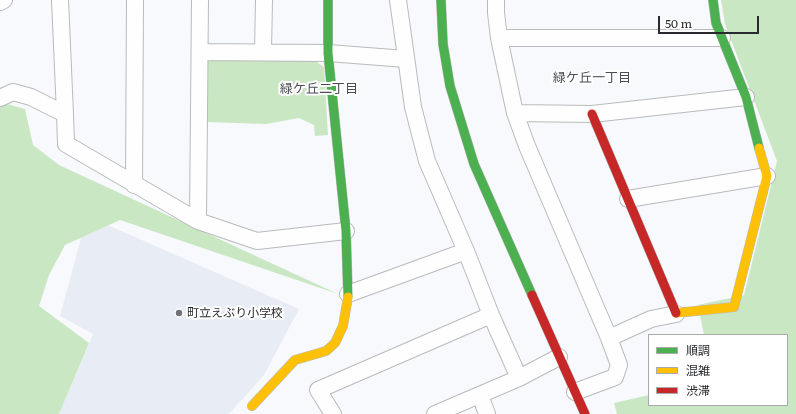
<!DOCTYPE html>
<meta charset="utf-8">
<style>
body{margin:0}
#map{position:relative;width:796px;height:414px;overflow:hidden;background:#f7f9fc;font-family:Literata,"Noto Sans JP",serif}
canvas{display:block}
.legend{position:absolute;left:648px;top:334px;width:140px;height:72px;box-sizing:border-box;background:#fff;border:1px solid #a9aaab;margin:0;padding:5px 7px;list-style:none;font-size:12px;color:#292a2d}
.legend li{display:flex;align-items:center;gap:8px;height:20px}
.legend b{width:20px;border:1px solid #a9aaab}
.scale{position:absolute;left:658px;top:16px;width:101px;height:18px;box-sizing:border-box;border:2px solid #292a2d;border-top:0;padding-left:5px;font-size:12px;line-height:14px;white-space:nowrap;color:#292a2d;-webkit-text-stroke:3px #fff;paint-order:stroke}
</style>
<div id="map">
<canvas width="796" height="414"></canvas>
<ul class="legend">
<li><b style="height:5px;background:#4caf50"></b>順調</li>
<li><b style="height:5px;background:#ffc107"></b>混雑</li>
<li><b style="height:5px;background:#c62828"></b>渋滞</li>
</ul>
<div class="scale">50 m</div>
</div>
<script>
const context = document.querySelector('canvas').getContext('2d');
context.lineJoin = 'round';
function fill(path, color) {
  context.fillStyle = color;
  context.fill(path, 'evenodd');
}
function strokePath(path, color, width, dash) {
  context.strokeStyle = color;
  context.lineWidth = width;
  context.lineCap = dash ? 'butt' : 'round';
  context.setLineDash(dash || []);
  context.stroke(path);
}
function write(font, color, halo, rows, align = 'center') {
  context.font = font + ' Literata,"Noto Sans JP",serif';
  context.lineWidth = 4;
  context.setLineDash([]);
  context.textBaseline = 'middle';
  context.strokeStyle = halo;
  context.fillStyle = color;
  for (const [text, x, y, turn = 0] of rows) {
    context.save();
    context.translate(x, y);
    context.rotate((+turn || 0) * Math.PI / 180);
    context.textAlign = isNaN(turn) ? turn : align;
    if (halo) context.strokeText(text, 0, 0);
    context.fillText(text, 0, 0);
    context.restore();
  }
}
const built = new Path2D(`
 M87,216L299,309L264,375L229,414H59L93,334L60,316Z`);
const green = new Path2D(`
 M721,0H796V414H617L614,403L649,395V405H787V335H704L698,305L744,295L777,161L725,24Z
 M210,58L314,60L324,67L328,135L315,136L314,125L299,118L266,124L206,122L205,63Z
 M0,102L25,109L33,145L59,165L338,294L120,220L65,245L49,275L39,306L89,343L59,414H0Z`);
const street = new Path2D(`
 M60,0L65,114
 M496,0V13L499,38L515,113L527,146L609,338L619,365L615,377L575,392
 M0,2L4,0
 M499,38H722
 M263,51L264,0
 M200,52L328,53L406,59
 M0,98L13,92L31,97L65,114L66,144L198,221L257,241L346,231
 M515,113L592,114L746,97
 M134,185L135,0
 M628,199L767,176
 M198,221L200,0
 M466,251L491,315L519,378
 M348,294L466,251L427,161L413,107L398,0
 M609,338L651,319L676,314
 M480,395L487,414
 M333,414L318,390L491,315
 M435,414L519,378L559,357`);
const fast = new Path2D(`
 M328,0V53L346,231L348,297
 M441,0L443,44L450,86L474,164L532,295
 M713,0L716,23L746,97L759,148`);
const slow = new Path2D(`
 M676,313L734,307L767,176L759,148
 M252,406L295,360L326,351L335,343L343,326L348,297`);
const jam = new Path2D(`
 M592,114L676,313
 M532,295L585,414`);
const markers = [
 [179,313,4,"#717275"]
];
const poiNames = [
 ["町立えぶり小学校",187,313]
];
const neighbourhoodNames = [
 ["緑ケ丘一丁目",592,78],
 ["緑ケ丘二丁目",319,89]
];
fill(built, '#e8ecf5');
fill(green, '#cae7c4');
strokePath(street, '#b9babc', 18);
strokePath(fast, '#b9babc', 10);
strokePath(slow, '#b9babc', 10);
strokePath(jam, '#b9babc', 10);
strokePath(street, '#fefeff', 16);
strokePath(fast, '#4caf50', 9);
strokePath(slow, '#ffc107', 9);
strokePath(jam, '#c62828', 9);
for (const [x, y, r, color] of markers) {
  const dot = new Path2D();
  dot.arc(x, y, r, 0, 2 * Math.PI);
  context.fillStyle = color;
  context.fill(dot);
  strokePath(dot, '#fff', 1.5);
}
write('12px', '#292a2d', '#fff', poiNames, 'left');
write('13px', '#4c4e53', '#fff', neighbourhoodNames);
</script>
